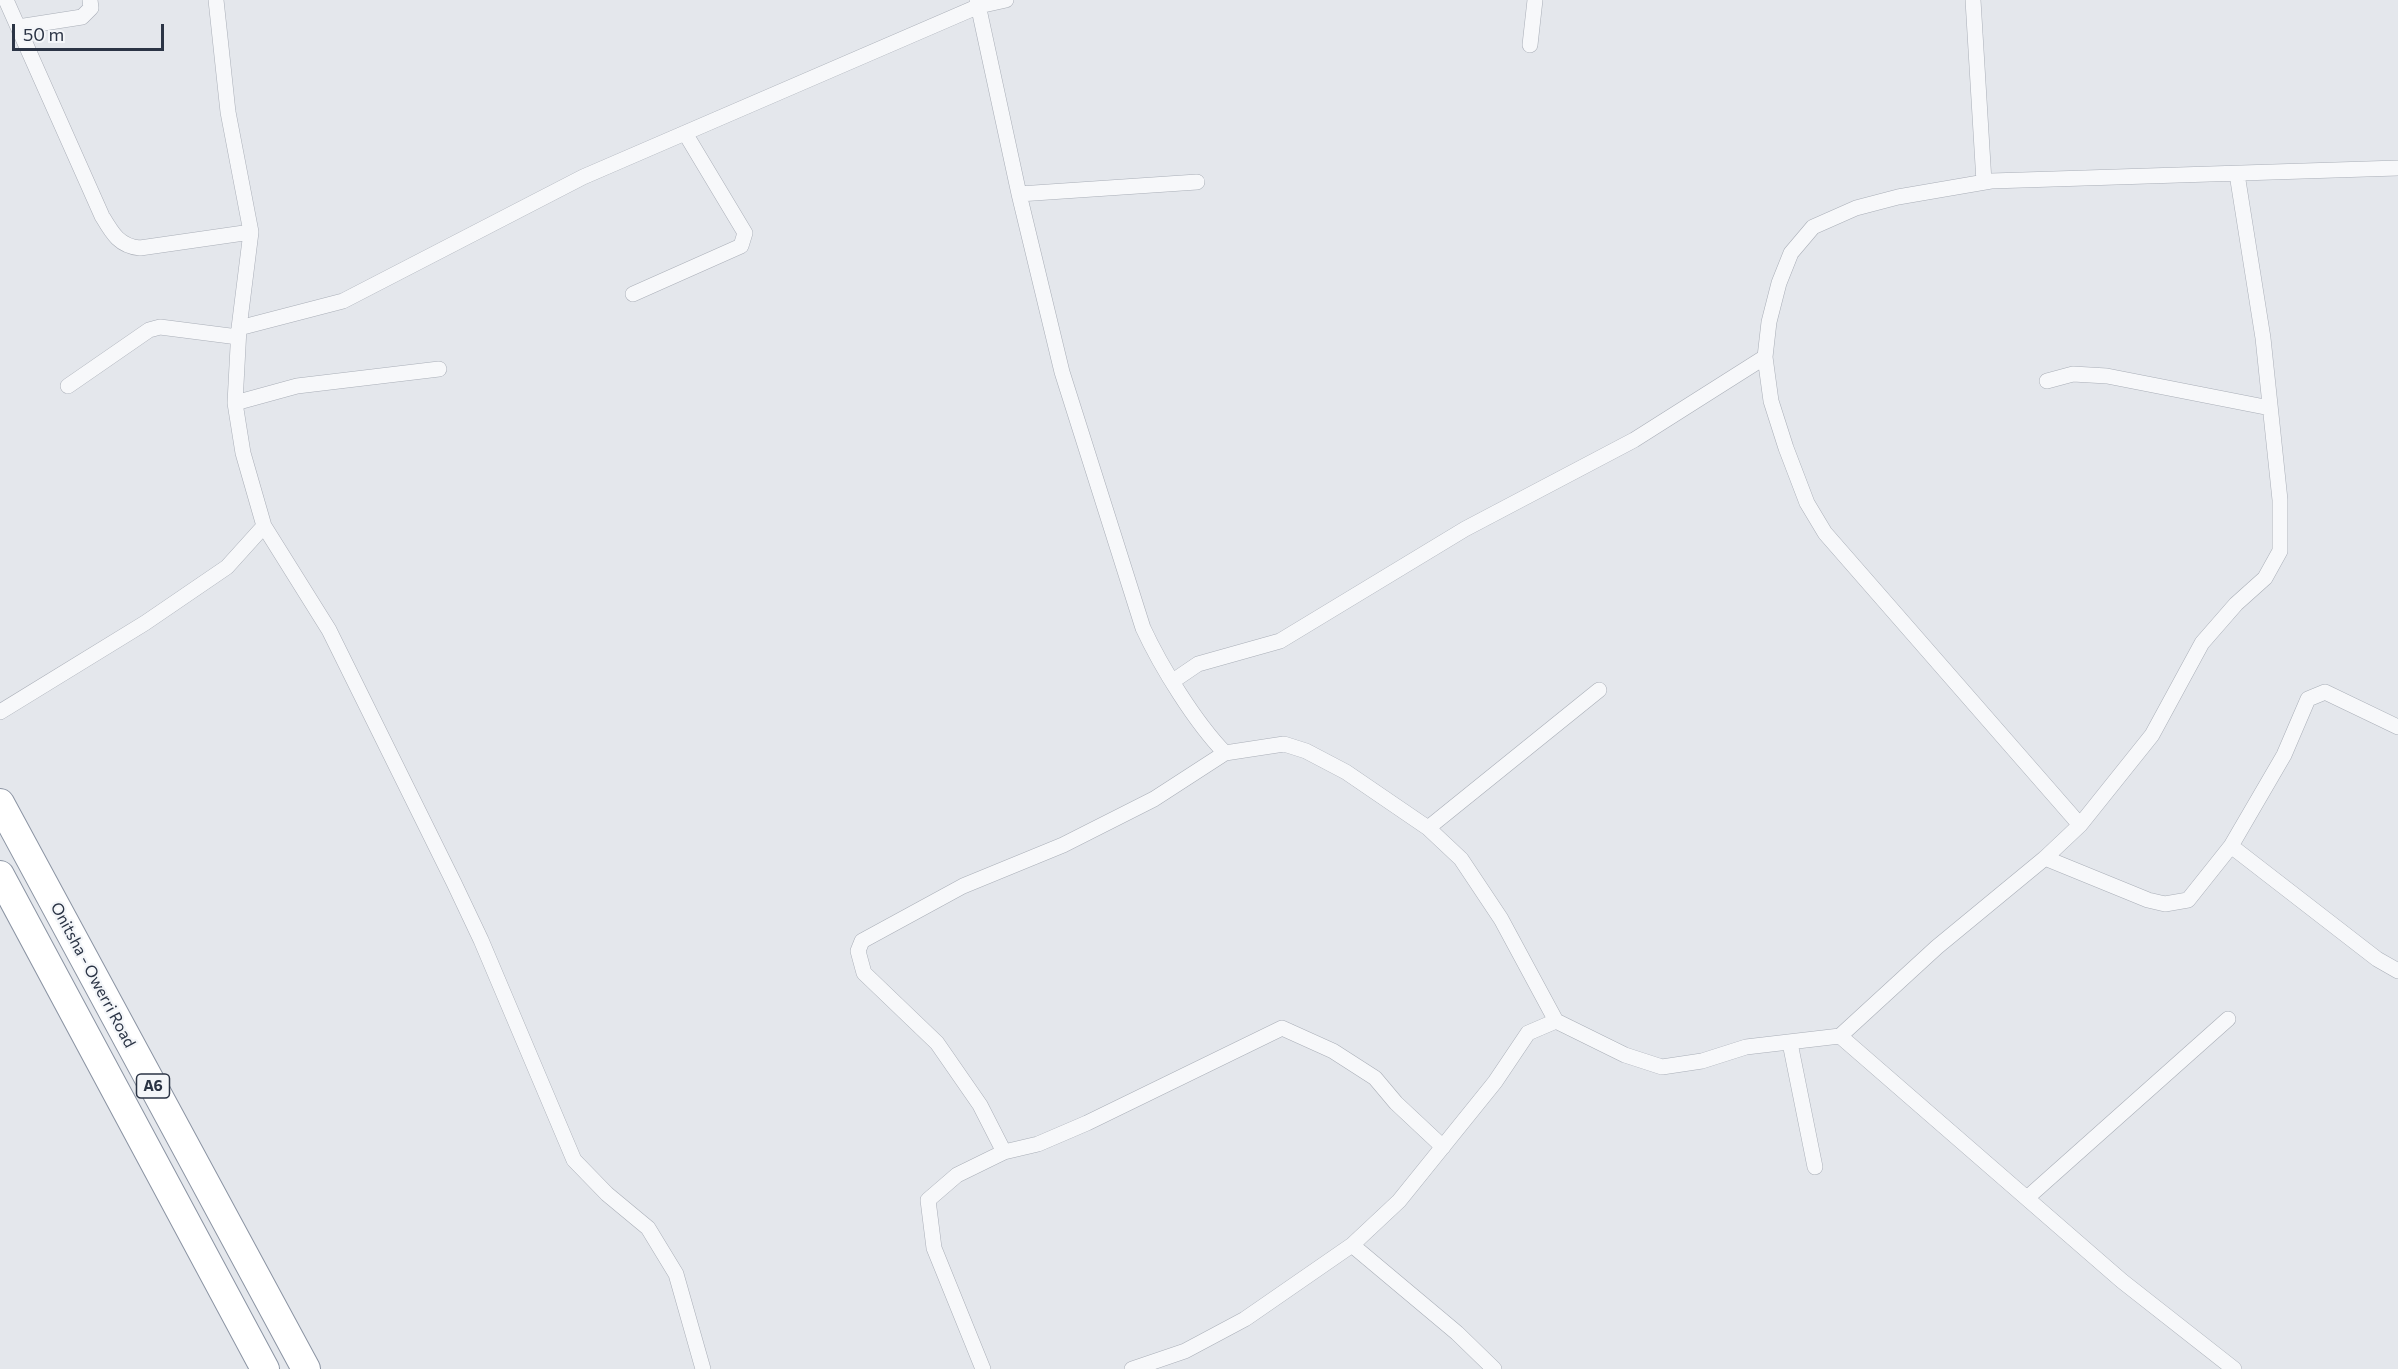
<!DOCTYPE html>
<style>
body{margin:0}
#map{position:relative;width:2398px;height:1369px;overflow:hidden;background:#e4e7ec;font-family:Commissioner,sans-serif}
canvas{display:block}
.scale{position:absolute;left:12px;top:24px;width:152px;height:27px;box-sizing:border-box;border:3px solid #2b3445;border-top:0;padding-left:8px;font-size:18px;line-height:21px;white-space:nowrap;color:#2b3445;-webkit-text-stroke:4px #f4f6f9;paint-order:stroke}
</style>
<div id="map">
<canvas width="2398" height="1369"></canvas>
<div class="scale">50 m</div>
</div>
<script>
const context = document.querySelector('canvas').getContext('2d');
context.lineJoin = 'round';
function strokePath(path, color, width, dash) {
  context.strokeStyle = color;
  context.lineWidth = width;
  context.lineCap = dash ? 'butt' : 'round';
  context.setLineDash(dash || []);
  context.stroke(path);
}
function write(font, color, halo, rows, align = 'center') {
  context.font = font + ' Commissioner,sans-serif';
  context.lineWidth = 4.5;
  context.setLineDash([]);
  context.textBaseline = 'middle';
  context.strokeStyle = halo;
  context.fillStyle = color;
  for (const [text, x, y, turn = 0] of rows) {
    context.save();
    context.translate(x, y);
    context.rotate((+turn || 0) * Math.PI / 180);
    context.textAlign = isNaN(turn) ? turn : align;
    if (halo) context.strokeText(text, 0, 0);
    context.fillText(text, 0, 0);
    context.restore();
  }
}
const street = new Path2D(`
 M6,0L102,216C112,233 119,246 140,248L251,232
 M977,0L1019,194L1062,372L1143,628C1161,667 1195,722 1225,753
 M1973,0L1984,182
 M18,27L82,17L91,8L90,0
 M1530,45L1535,0
 M1019,194L1197,182
 M633,294L741,246L745,233L685,133
 M239,328L343,301L583,177L979,6L1006,0
 M2047,381L2073,374L2107,376L2270,408
 M68,386L149,330L160,327L238,337
 M235,403L297,386L439,369
 M264,526L329,630L454,883L481,940L574,1160L607,1194L648,1228L676,1274L703,1369
 M1173,681L1198,664L1280,641L1465,529L1634,440L1765,357
 M0,712L145,623L227,567L264,526L243,453L235,403L239,328L251,232L228,112L216,0
 M2080,825L1825,533L1807,503L1786,448L1771,401L1765,357L1769,322L1779,283L1791,253L1813,227L1856,208L1898,197L1991,181L2398,168
 M1428,828L1599,690
 M2231,846L2377,959L2398,971
 M2045,858L2148,900L2165,904L2188,900L2231,846L2284,755L2308,699L2325,692L2398,727
 M1840,1036L2122,1281L2234,1369
 M1790,1043L1815,1167
 M1004,1152L980,1105L937,1043L864,973L858,951L862,941L963,886L1063,845L1154,799L1225,753L1284,744L1306,751L1346,772L1428,828L1461,859L1501,919L1556,1021
 M2027,1198L2228,1019
 M1352,1245L1457,1333L1494,1369
 M983,1369L934,1248L928,1200L957,1175L1004,1152L1038,1144L1087,1123L1282,1028L1333,1051L1375,1078L1396,1103L1443,1147
 M1132,1369L1185,1351L1245,1319L1352,1245L1399,1201L1495,1082L1528,1033L1556,1021L1625,1055L1662,1067L1702,1061L1746,1047L1840,1036L1937,947L2045,858L2080,825L2152,735L2202,643L2236,604L2265,578L2280,551V500L2263,338L2237,174`);
const highway = new Path2D(`
 M0,803L306,1369
 M0,875L265,1369`);
const shields = [
 [153,1086,33]
];
const shieldNames = [
 ["A6",153,1086]
];
const streetNames = [
 ["Onitsha - Owerri Road",93,975,62]
];
strokePath(street, '#a9aeb7', 16);
strokePath(highway, '#8b94a3', 30);
strokePath(street, '#f7f8fa', 15);
strokePath(highway, '#fff', 28);
for (const [x, y, w] of shields) {
  const box = new Path2D();
  box.roundRect(x - w / 2, y - 12, w, 24, 4.5);
  context.fillStyle = '#f4f6f9';
  context.fill(box);
  strokePath(box, '#2b3445', 1.5);
}
write('bold 15px', '#2b3445', null, shieldNames);
write('16px', '#2b3445', '#f4f6f9', streetNames);
</script>
